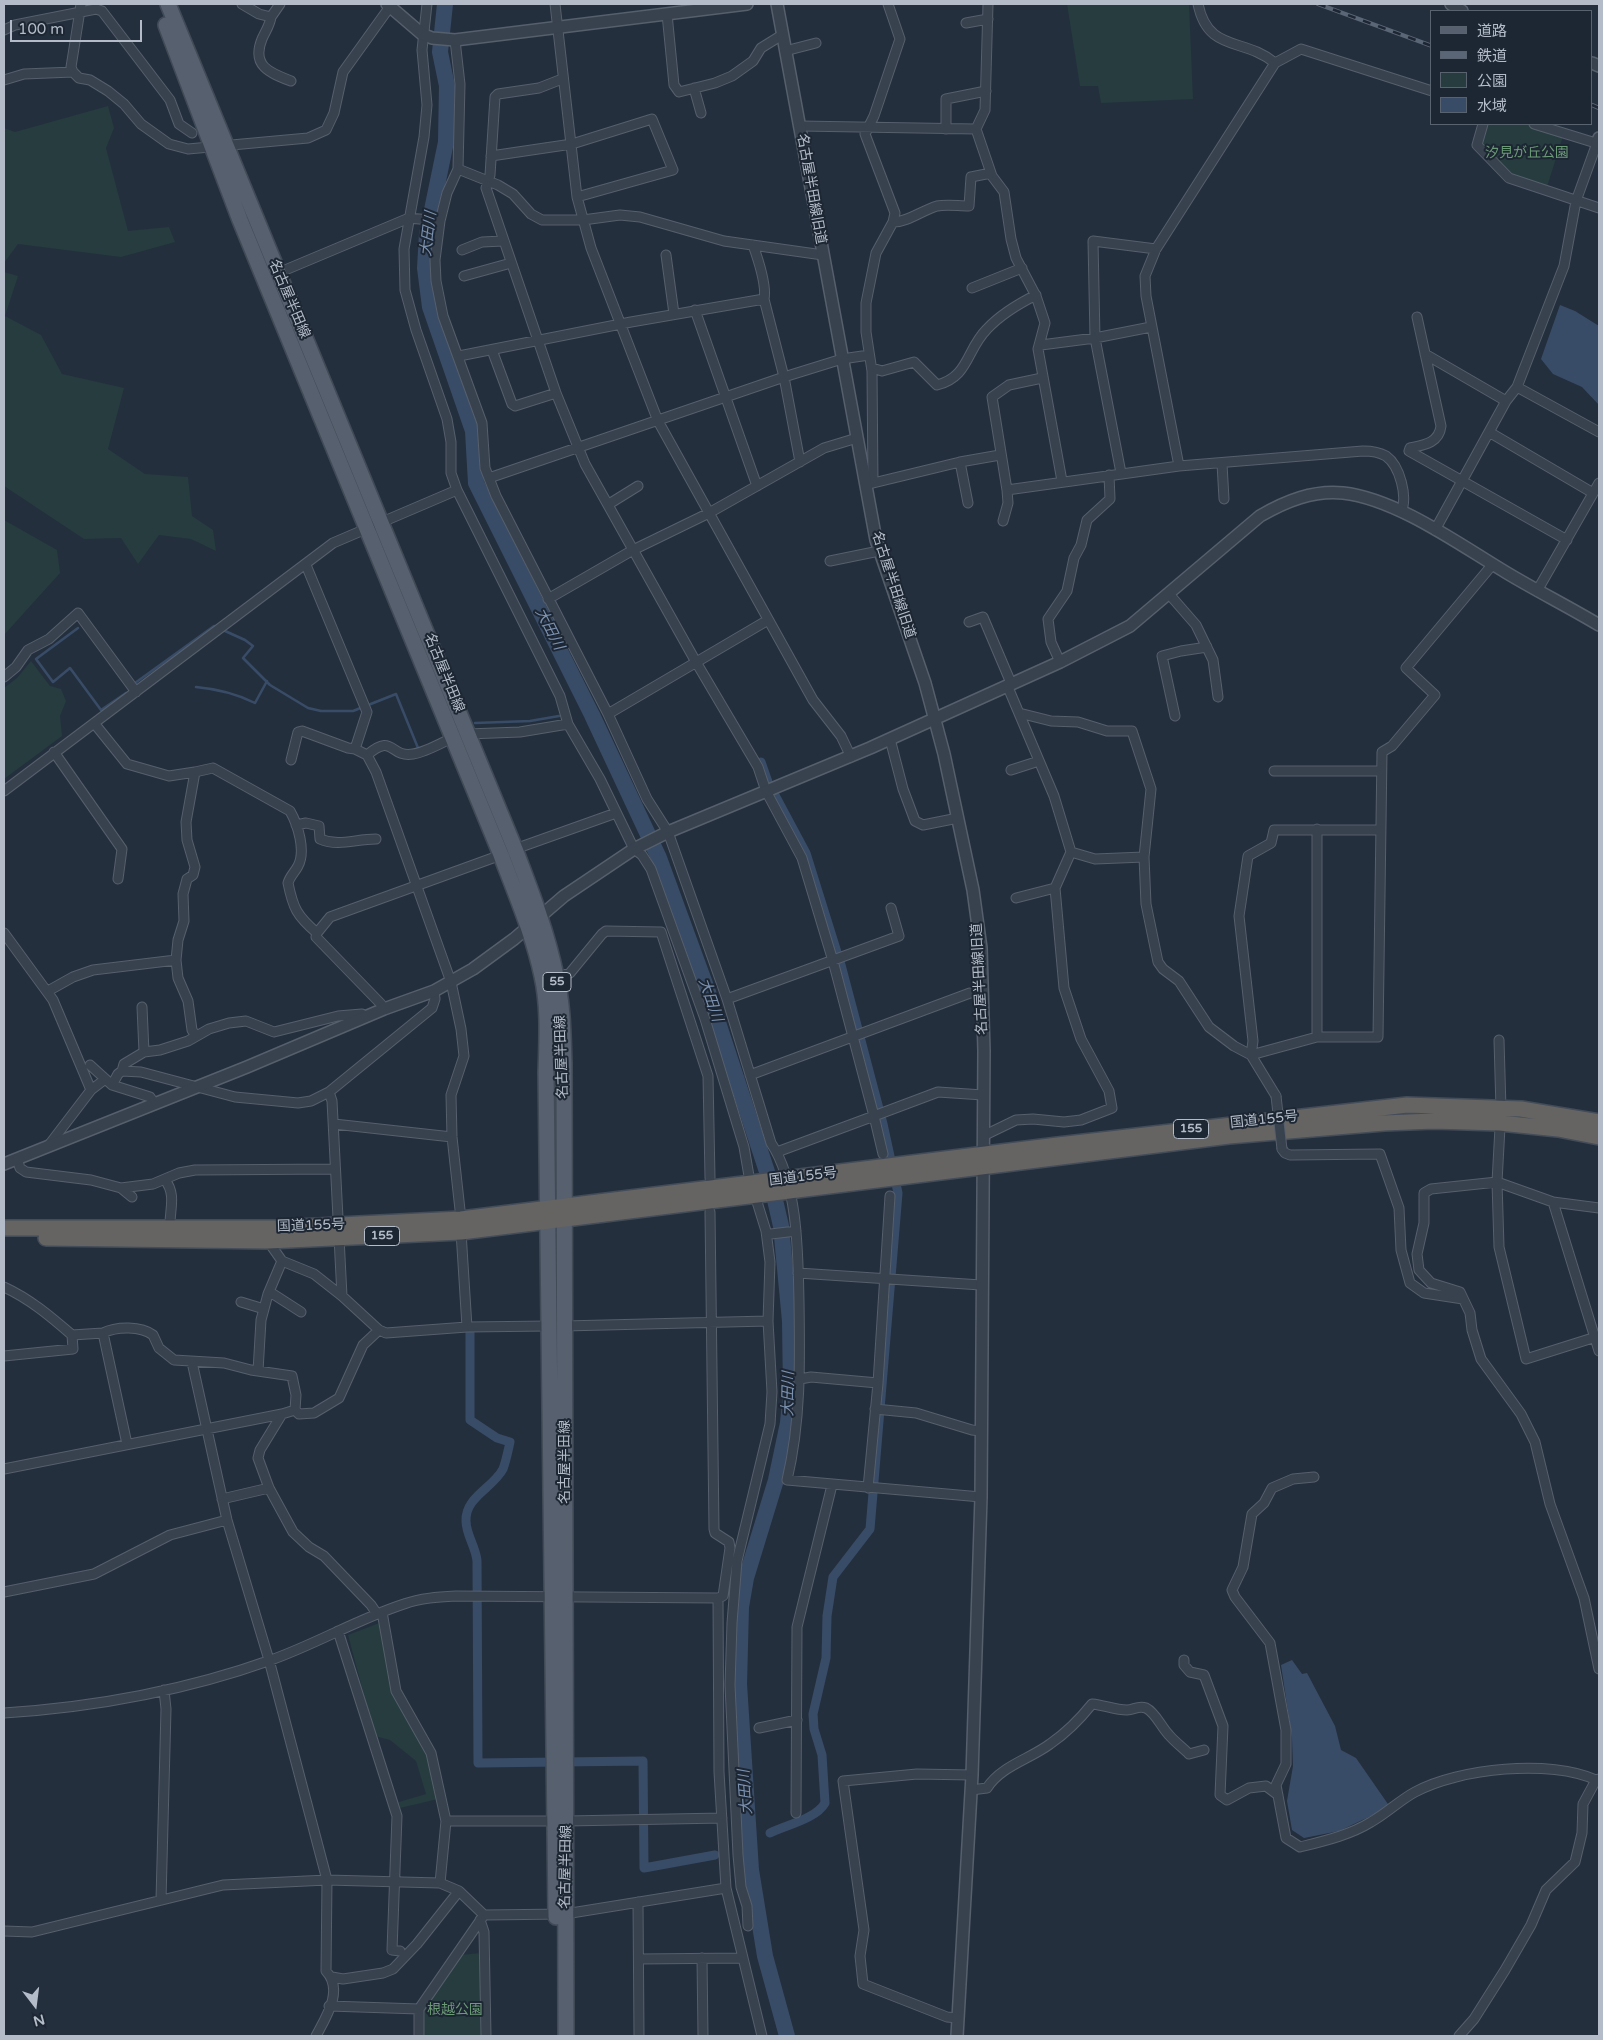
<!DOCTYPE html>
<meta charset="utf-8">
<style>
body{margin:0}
#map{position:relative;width:1603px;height:2040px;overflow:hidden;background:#242f3e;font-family:"Varela Round","Noto Sans JP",sans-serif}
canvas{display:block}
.frame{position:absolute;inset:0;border:5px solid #b4bcc9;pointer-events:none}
.legend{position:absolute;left:1430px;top:10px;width:162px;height:115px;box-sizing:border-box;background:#1d2633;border:1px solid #59626f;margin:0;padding:6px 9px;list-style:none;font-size:15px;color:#b4bcc9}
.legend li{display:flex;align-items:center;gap:10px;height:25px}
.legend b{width:25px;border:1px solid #59626f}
.north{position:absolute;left:10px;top:1980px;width:50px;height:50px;-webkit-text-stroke:4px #1d2633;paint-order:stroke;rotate:165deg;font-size:14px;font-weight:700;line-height:20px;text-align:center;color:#b4bcc9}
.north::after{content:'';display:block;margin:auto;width:18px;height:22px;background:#b4bcc9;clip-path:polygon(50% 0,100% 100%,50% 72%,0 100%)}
.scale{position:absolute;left:10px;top:20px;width:132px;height:22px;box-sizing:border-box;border:2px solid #b4bcc9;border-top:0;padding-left:6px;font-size:15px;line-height:18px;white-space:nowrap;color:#b4bcc9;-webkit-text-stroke:4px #1d2633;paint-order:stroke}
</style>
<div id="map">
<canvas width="1603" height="2040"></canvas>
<div class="frame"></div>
<ul class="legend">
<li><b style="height:6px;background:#56606e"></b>道路</li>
<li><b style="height:6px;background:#5a6575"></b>鉄道</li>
<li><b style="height:14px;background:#263c3f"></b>公園</li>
<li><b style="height:14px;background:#394c67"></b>水域</li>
</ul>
<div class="north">N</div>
<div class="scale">100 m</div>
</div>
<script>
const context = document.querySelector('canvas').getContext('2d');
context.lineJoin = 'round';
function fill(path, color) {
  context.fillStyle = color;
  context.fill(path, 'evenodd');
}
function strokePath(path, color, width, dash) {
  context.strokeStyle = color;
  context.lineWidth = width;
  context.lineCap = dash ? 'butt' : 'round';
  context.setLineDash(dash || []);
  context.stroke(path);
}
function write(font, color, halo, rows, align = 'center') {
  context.font = font + ' "Varela Round","Noto Sans JP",sans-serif';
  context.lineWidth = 4;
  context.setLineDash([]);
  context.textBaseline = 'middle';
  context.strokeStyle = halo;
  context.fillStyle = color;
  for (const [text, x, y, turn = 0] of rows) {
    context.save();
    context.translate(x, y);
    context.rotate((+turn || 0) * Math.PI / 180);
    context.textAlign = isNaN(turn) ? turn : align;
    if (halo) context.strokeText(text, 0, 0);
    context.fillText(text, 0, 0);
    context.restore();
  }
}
const green = new Path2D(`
 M1067,4H1189L1193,99L1101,103L1098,86H1080Z
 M108,106L114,128L106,148L128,231L169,227L175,242L121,257L18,244L4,263V128L15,132Z
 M1483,124H1534L1564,133L1546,190L1509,178L1477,145Z
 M4,272L18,276L5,316L41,335L62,374L124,388L108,449L145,474L188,477L192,516L213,530L216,551L191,539L159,535L138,564L121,538L84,539L4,486Z
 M4,520L57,550L60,573L4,635Z
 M31,661L50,686L61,689L66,701L60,716L62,736L4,779V688L17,678Z
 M382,1622L394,1692L428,1756L438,1799L400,1808L399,1802L426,1794L416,1761L390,1740L375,1736L348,1635Z
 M481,1953L483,2036H423V2009L460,1955Z`);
const water = new Path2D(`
 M1560,305L1575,311L1599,326V405L1582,387L1553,374L1541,359Z
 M1292,1660L1302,1674L1307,1673L1335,1726L1341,1750L1356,1758L1390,1807L1339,1831L1304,1838L1292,1830L1287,1801L1293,1766L1292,1738L1281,1665Z`);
const stream = new Path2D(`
 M78,628L36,659L53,682L70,668L101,710L126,693
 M135,683L214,626L245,640L253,646L243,658L270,685L308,708L321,711H353L396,694L418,748
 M196,687C218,689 235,693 255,703L267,681
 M475,723L530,721L559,716`);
const canal = new Path2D(`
 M761,762L768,782L806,853L841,965L883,1124L898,1193L870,1529L833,1577L827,1616L826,1658L813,1714L814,1729L822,1755L825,1803C816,1819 786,1825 770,1833
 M470,1332V1420L497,1438L510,1442C508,1451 506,1461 503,1469C493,1488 465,1497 466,1521C466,1535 476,1547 477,1561L478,1763L643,1761L644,1868L715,1855`);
const river = new Path2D(`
 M445,4L440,52L447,86L446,142L427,234L425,268L430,307L473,431L476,483L592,715L659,858L708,992L772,1187L781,1226L790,1321L791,1391L788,1423L776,1480L746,1578L741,1607L739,1684L751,1870L765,1956L787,2036`);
const minor = new Path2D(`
 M242,4L259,14L271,17L280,4
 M427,4L422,50L427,105L424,137L404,249L405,290L416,330L447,419L451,442V473L457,490L560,696L568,724L600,779L634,849L642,855L651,869L705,1019L744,1147L749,1176L766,1231L770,1262L768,1321L772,1392L770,1424L737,1561L732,1623L730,1685L738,1855L741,1887L747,1906L748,1926
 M555,4L577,197L591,248L658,421L813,700L841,736L851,757
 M988,4L985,110L976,129L992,176L1004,192L1011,239L1016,258L1036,296L1045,323L1038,349L1062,481
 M1198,4C1208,53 1244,37 1275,63
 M667,14L674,85L679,92L715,83L732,76L753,61L761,48L782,35
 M271,17C270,25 265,32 262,39C251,66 270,73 291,81
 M966,23L988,19
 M4,30L15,25L96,9L102,11L170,100L179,124L192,133
 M455,40L460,84L458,169L447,193L440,221L435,260L436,281L443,316L482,423L485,468L496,496L608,714L647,799L668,832L727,999L771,1143C798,1183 798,1254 799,1302C800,1363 801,1421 787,1480L981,1497
 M785,51L816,43
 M73,72L71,67L81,4
 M562,79L539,88L498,94L495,97L490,175L486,188L556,393L585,464L696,662L758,767L766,791L802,858L833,961L874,1116L777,1152
 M4,80L24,74L73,72L79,78L90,80L108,91L124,104L141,124L169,144L188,149L308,138L326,130L334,113L343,72L389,8
 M694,88L701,113
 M1483,124L1477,145L1509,178L1599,208
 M1534,124L1599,144
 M800,126L976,129
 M946,129V99L986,91
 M491,156L572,144L652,119L673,170L577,197
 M458,169L498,185L513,194L531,214L542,220H583L620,215L640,217L724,241L823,255
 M893,222C906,223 923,210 937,206C947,204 958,206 969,206L971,177L991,173
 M753,245C758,259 767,285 764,299L784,377L800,462
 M462,250L482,242L503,241
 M666,255L674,314
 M278,273L409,218L440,221
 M464,276L511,263
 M972,288L1022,268
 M695,310L757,486
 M1417,317L1441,426C1439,443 1424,445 1410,448L1409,451L1567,540
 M1041,345L1095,338L1151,327
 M492,350L512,404L515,406L556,393
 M1425,354L1506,401
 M459,356L631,322L764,299
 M872,368L882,371L914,362L937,385C969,377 966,350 987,329C1001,314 1018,304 1036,295
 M1042,378L1009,385L992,397L1007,490L1179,466L1363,451C1370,451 1379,452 1386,456C1400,466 1408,497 1401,512
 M1517,387L1599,432
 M1489,432L1593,493
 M960,462L968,503
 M1222,464L1224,499
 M1179,466L1146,296L1145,276L1156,249L1275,63L1301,49L1432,91
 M1121,473L1095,338L1093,241L1156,249
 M489,478L784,377L842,359L869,355
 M873,483L872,371L866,332V303L876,253L893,222L895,213L865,134L874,116L900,39L888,4
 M869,484L960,462L1000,455
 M609,504L638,486
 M1003,521L1008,503L1007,490
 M1435,530L1506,401L1517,387L1564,266L1576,201L1597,143
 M830,561L879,551
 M306,565L367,712L355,749L367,755C394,732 389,758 413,754C426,752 441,743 454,737
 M1537,591L1599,483
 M1169,594L1196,625L1213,660L1218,697
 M548,599L633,550L709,513L824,448L857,438
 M969,622L983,617L1011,683
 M1060,662L1051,642L1048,619L1067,591L1074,558L1081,545L1087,520L1110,499L1109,475
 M4,677L16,667L28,650L49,639L78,613L136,692
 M1019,713L1051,721L1078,722L1107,731H1132L1151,789L1144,857
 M608,714L768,620
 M1175,716L1162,656L1181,651L1207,647
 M94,723L127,764L169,776L195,772
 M468,734L520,732L568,724
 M890,739L903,789L915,821L923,825L958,818
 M54,752L122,849L118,879
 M367,755L376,772L451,982L461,1029L464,1056L451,1095L452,1137L461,1219
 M291,760L298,732L302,731L348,748L355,749
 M1011,770L1039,761
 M1274,771H1381
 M4,791L333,543L457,490
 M296,825L306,823L319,826L320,839C339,847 355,839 376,839
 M1317,829V1037
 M515,849L616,813
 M1071,852L1095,859L1144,857L1146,904L1158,962L1163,969L1179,981L1209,1027L1234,1046L1251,1055L1276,1096
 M1016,898L1055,888
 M4,933L53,1000L91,1090
 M317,933L330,917L501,855
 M557,977L570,973L602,934L606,931L661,932L708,1076L710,1178
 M48,991L73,977L93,970L176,960
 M727,999L899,936L891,908
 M142,1007L144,1052
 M196,1036L192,1030L188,1001L178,978L176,960L178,940L184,921L183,894L187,879L193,875L195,867L187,840L186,822L195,772L213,768L290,811C298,825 306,851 298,866C295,872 290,876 288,883C293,908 297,916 317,933L316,937L381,1004L384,1009
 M1499,1040L1501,1109L1497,1182L1499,1247L1526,1359L1599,1336
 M1251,1055L1317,1037H1378L1382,752L1392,746L1435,695L1406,668L1493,564
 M1251,1055L1253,1041L1239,916L1248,856L1271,843L1274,830H1380
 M90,1065L112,1085L150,1097L154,1103
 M122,1071L141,1072L235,1097L298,1103L311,1101L329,1092L432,1008L435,999L434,991
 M750,1075L970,993H983
 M112,1085L118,1074L122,1071L124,1064L144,1052L160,1050L188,1041L209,1029L229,1023L246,1021L274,1032L338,1016L362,1014L366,1017
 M329,1092L332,1101L342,1296
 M334,1124L452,1137
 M983,1136L1016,1120L1033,1119L1064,1122L1081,1120L1112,1108L1109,1091L1081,1039L1064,988L1055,888L1071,852L1054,796L1007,685
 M49,1145L91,1090L104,1080
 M1282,1149L1285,1153L1290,1155L1380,1154L1399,1208L1401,1250L1410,1283L1424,1293L1463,1299
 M883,1154L874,1116L938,1092L983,1095
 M17,1159L20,1168L26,1172L91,1180L121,1188L153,1184L179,1173L195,1170L334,1169
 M165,1180C177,1195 169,1211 170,1228
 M121,1188L132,1197
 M1553,1202L1599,1351
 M1599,1208L1553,1202L1497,1182L1431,1189L1424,1193V1223L1417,1254L1419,1270L1431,1283L1460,1292L1470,1313L1472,1330L1481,1359L1521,1414L1535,1442L1550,1504L1584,1598L1599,1669
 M461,1232L467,1327
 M771,1234L796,1231
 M268,1241L282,1261L314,1274L342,1296L379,1330L386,1333L467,1327L549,1326
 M798,1273L981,1285
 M4,1287C30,1299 50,1316 72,1335
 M270,1292L301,1312
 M241,1302L264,1309
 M564,1326L768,1321
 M103,1333C117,1326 141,1326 153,1335L159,1348L174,1360L224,1363L251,1370L292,1376L296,1395L295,1410L282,1414L260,1450L258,1458L269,1488L293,1532L309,1547L324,1556L371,1605L377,1614
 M4,1356L73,1349L72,1335L103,1333L127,1444
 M192,1362L227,1520L269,1660L327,1880L326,1971C344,1990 326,2017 316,2036
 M258,1371L261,1320L268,1294L282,1261
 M800,1379L811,1377L878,1383
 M875,1409L916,1413L972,1430L981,1431
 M295,1410L299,1414L314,1413L339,1398L363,1345L379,1330
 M4,1469L282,1414
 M1314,1477L1293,1479L1272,1488L1264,1503L1252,1514L1243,1567L1232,1590L1235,1597L1270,1643L1286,1730V1764L1276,1785L1286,1838L1300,1847C1324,1841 1350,1835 1371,1822C1387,1813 1400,1800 1415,1792C1459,1768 1551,1759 1596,1780
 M868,1488L878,1383L890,1196
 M222,1499L269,1488
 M4,1592L94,1574L170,1535L227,1520
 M718,1598L719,1772L726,1888L762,2036
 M382,1612L396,1691L431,1753L446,1821L440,1883L459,1891L484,1915L565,1914L726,1888
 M338,1631L397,1816L392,1950L400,1951
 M1184,1660V1665L1190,1672L1204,1675L1223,1726L1220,1795L1227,1800L1249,1788L1266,1786L1278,1795
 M4,1713C96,1707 184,1691 271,1660C316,1644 358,1619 404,1604C421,1598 438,1597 456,1596L718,1598L723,1596L730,1548L729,1542L715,1533L714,1529L710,1212
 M759,1728L797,1720
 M971,1790L987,1788C1001,1766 1030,1759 1050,1744C1066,1733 1080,1719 1092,1704C1104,1705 1115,1710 1127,1710C1134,1710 1138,1705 1146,1708C1156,1713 1161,1727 1169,1735C1175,1742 1183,1748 1189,1754L1204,1750
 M796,1813L797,1627L832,1485
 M446,1821H554
 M567,1821L722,1818
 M161,1900L166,1709L164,1690
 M638,1902L639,2036
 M480,1920L484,1932L486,2036
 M4,1931L32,1932L223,1885L327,1880L440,1883
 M702,1958L703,2036
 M639,1959L742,1958
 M332,1977L343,1979L383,1973L393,1969L417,1944L459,1891
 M329,2006L419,2009L484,1915
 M419,2009V2036
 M958,2018L947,2017L863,1984L860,1956L864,1930L843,1781L917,1774L972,1775
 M1459,2036L1474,2019L1505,1970L1531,1925L1546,1890L1575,1862L1582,1833L1583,1804L1596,1780L1599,1779`);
const tertiary = new Path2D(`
 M387,4L422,34L432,38L455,40L747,4
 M777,4L876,540L925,683L944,754L973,890L981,948L984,1051L981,1497L972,1775L957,2036
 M1451,4L1462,11
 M1592,63L1599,66
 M1597,143L1599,138
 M4,1164L247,1067L384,1009L434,991L473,969L514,939L564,896L634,849L668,832L870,748L1060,662L1130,626L1260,516C1286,501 1313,490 1343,493C1397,499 1460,545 1507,573C1537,591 1569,607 1599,625`);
const primary = new Path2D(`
 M168,4L515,849C531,891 547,932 556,976C563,1004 563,1035 564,1063L566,2036
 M166,25L240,220L501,855C516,895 533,934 542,976C549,1007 547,1040 546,1072L556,1917`);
const trunk = new Path2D(`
 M4,1228H277L461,1219L1058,1145L1407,1105L1521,1109L1599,1122
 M46,1238L268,1241L461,1232L1229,1136L1384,1123L1434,1121L1500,1123L1558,1129L1599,1137`);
const rail = new Path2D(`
 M1318,4L1432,46
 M1592,105L1599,108`);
const minorBridge = new Path2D(`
 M1276,1096L1282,1149`);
const shields = [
 [557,982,28],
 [1191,1129,35],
 [382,1236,35]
];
const shieldNames = [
 ["55",557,982],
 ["155",1191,1129],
 ["155",382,1236]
];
const parkNames = [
 ["汐見が丘公園",1527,153],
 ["根越公園",455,2010]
];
const streetNames = [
 ["名古屋半田線旧道",811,189,80],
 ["名古屋半田線",289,299,67],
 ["名古屋半田線旧道",893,585,72],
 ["名古屋半田線",444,673,68],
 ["名古屋半田線旧道",980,979,-93],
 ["名古屋半田線",562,1057,-92],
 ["国道155号",1264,1120,-6],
 ["国道155号",803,1177,-7],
 ["国道155号",311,1226,-2],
 ["名古屋半田線",565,1462,-90],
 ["名古屋半田線",566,1867,-89]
];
const waterNames = [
 ["大田川",429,234,-83],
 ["大田川",549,629,63],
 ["大田川",710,1000,71],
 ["大田川",789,1394,-89],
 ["大田川",746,1792,-94]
];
fill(green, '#263c3f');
fill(water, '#394c67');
strokePath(stream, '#394c67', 2.5);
strokePath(canal, '#394c67', 9);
strokePath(river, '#394c67', 16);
strokePath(minor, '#565f6c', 11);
strokePath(tertiary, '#565f6c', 14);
strokePath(primary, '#414a57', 18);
strokePath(trunk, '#434c59', 18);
strokePath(minor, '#38414e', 9);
strokePath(tertiary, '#38414e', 11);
strokePath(primary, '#56606e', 15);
strokePath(trunk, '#656462', 15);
strokePath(rail, '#5a6575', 4.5);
strokePath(rail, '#1d2633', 2.5, [8]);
strokePath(minorBridge, '#565f6c', 11, []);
strokePath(minorBridge, '#38414e', 9);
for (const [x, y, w] of shields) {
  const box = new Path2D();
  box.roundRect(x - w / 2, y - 9.5, w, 19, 4);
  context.fillStyle = '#1d2633';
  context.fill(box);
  strokePath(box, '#b4bcc9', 1);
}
write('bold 12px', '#b4bcc9', null, shieldNames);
write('14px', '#6b9a76', '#1d2633', parkNames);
write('14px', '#b4bcc9', '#1d2633', streetNames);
write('italic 15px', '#7c92b1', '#1d2633', waterNames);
</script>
